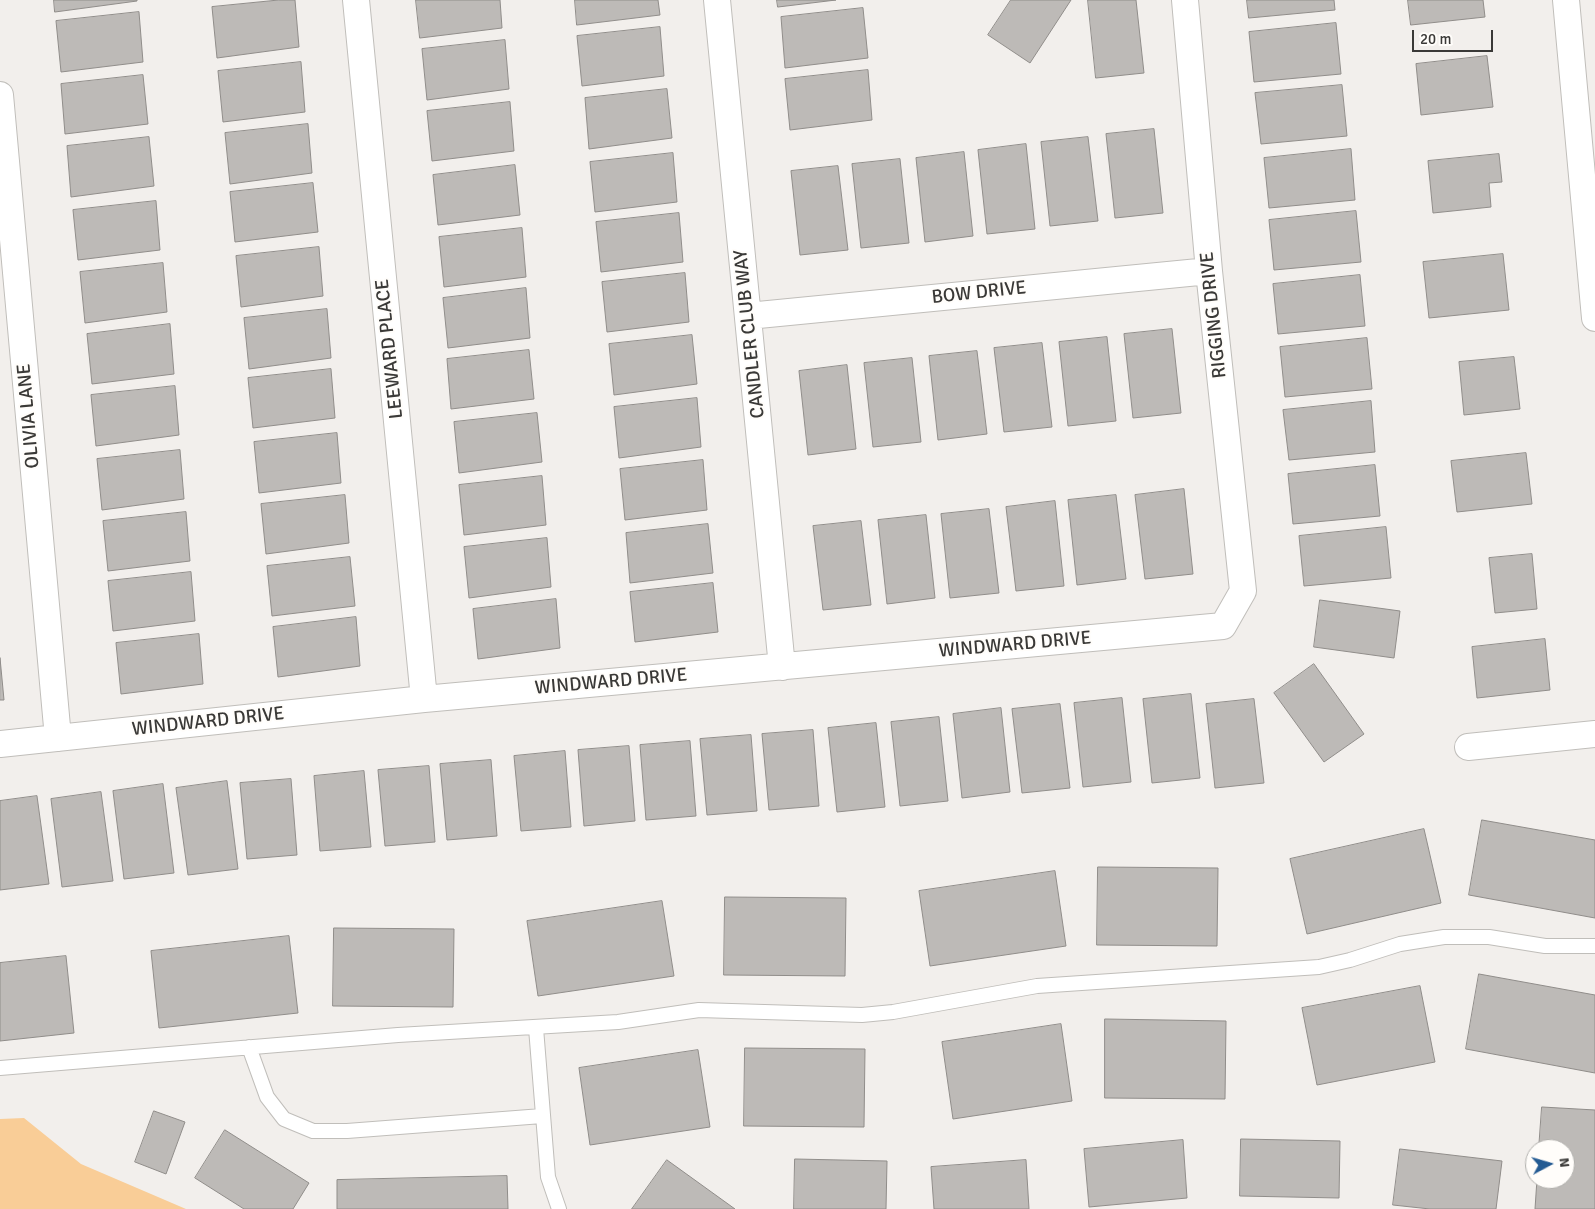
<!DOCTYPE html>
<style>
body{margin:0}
#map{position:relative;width:1595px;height:1209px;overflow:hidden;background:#f2efec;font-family:Signika,sans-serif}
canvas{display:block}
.north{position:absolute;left:1525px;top:1139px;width:50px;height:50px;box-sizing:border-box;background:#fffdfa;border:1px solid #b0afac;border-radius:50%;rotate:84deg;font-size:14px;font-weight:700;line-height:20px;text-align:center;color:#3a3937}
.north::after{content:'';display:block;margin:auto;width:18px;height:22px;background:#245b93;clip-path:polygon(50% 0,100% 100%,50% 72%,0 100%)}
.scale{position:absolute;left:1412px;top:30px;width:81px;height:22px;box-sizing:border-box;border:2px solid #3a3937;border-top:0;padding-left:6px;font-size:15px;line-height:18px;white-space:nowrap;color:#3a3937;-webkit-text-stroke:4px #fffdfa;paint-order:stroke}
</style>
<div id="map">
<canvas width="1595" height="1209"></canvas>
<div class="north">N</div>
<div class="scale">20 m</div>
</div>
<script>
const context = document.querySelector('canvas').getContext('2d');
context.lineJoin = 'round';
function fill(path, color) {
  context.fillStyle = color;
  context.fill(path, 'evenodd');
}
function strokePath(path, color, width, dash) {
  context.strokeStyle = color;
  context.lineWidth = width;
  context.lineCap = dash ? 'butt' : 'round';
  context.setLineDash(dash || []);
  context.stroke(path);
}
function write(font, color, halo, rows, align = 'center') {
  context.font = font + ' Signika,sans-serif';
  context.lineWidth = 4;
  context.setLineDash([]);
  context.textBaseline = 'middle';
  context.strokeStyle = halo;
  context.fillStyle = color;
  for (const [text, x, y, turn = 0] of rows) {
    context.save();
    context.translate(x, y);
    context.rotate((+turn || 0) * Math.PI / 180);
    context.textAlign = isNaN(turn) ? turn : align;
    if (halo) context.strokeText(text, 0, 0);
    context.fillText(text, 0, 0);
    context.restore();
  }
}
const green = new Path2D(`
 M24,1118L81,1164L186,1209H0V1119Z`);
const building = new Path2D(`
 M54,0H137V1L55,12Z
 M279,0H295L299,47L217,58L212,7Z
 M416,0H500L502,28L420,38Z
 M575,0H658L660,15L577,25Z
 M777,0H836L778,7Z
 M1011,0H1071L1030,63L988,35Z
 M1088,0H1136L1144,73L1096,78Z
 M1247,0H1334L1335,10L1249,18Z
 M1408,0H1483L1485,17L1411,25Z
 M863,8L868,58L785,68L781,17Z
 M139,12L143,62L61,72L56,21Z
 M1336,23L1341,74L1254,82L1249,32Z
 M660,27L664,76L582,86L577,36Z
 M505,40L509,89L427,100L422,49Z
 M1487,56L1493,107L1421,115L1416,64Z
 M301,62L305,112L223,122L218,71Z
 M868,70L872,120L790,130L785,79Z
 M143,75L148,124L65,134L61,84Z
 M1342,85L1347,136L1261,144L1255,93Z
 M667,89L672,138L589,149L585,98Z
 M510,102L514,151L432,161L427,111Z
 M308,124L312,173L230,184L225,133Z
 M1154,129L1163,213L1115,218L1106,134Z
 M149,137L154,186L71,197L67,146Z
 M1088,137L1098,221L1050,226L1041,142Z
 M1026,144L1035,229L987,234L978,150Z
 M1351,149L1355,200L1269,208L1264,158Z
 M964,152L973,236L925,242L916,158Z
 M673,153L677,202L595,212L590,162Z
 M1499,154L1502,182L1489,183L1491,207L1433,213L1428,161Z
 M900,159L909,243L861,248L852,164Z
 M515,165L520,215L438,225L433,175Z
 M838,166L848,250L800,255L791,171Z
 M313,183L318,232L235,242L230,192Z
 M156,201L160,250L78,260L73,210Z
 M1356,211L1361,262L1274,270L1269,220Z
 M679,213L683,262L601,272L596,222Z
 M522,228L526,277L444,287L439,237Z
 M319,247L323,296L241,307L236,256Z
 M1503,254L1509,310L1429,318L1423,262Z
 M163,263L167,312L85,323L80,272Z
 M685,273L689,322L607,332L602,282Z
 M1360,275L1365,326L1278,334L1273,284Z
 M526,288L530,338L448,348L443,298Z
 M327,309L331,358L249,369L244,318Z
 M170,324L174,374L92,384L87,334Z
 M1172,329L1181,413L1133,418L1124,334Z
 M692,335L697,384L614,395L609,344Z
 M1107,337L1116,421L1068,426L1059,342Z
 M1367,338L1372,389L1285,397L1280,347Z
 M1042,343L1052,427L1004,432L994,348Z
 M529,350L534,399L451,409L447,359Z
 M977,351L987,434L938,440L929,356Z
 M1514,357L1520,409L1464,415L1459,362Z
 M912,358L921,442L873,447L864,363Z
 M847,365L856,449L808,455L799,371Z
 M331,369L335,418L253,428L248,378Z
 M175,386L179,435L96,446L91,395Z
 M697,398L701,447L619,458L614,407Z
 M1371,401L1375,452L1289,460L1283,410Z
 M537,413L542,462L459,473L454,422Z
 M337,433L341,483L259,493L254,442Z
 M180,450L184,499L102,510L97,459Z
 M1526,453L1532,504L1457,512L1451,461Z
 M703,460L707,510L625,520L620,469Z
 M1375,465L1380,516L1293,524L1288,474Z
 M542,476L546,525L464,535L459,485Z
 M1184,489L1193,574L1145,579L1135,495Z
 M345,495L349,543L266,554L261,504Z
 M1116,495L1126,579L1077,585L1068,500Z
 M1055,501L1064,586L1016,591L1006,507Z
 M989,509L999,593L950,598L941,514Z
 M186,512L190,561L108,571L103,521Z
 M926,515L935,598L887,604L878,520Z
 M861,521L871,605L823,610L813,526Z
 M708,524L713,573L630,583L626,533Z
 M1386,527L1391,578L1304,586L1299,536Z
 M547,538L551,587L469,598L464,547Z
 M1532,554L1537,609L1495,613L1489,558Z
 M350,557L355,606L272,616L267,566Z
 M191,572L195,621L113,631L108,581Z
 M713,583L718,632L635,642L630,592Z
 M556,599L560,648L478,659L473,609Z
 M1320,600L1400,611L1394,658L1314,647Z
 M356,617L360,666L278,677L273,627Z
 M199,634L203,684L121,694L116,643Z
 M1545,639L1550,690L1477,698L1472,647Z
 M0,658L4,700H0Z
 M1314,664L1364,734L1324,762L1274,693Z
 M1191,694L1200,778L1152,783L1143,699Z
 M1122,698L1131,782L1083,787L1074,703Z
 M1254,699L1264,783L1215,788L1206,704Z
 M1060,704L1070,788L1022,793L1012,709Z
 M1001,708L1010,792L962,798L953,714Z
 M939,717L948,801L900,806L891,722Z
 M876,723L885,807L837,812L828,728Z
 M813,730L819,806L769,810L762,734Z
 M751,735L757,811L707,815L700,739Z
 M690,741L696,816L646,820L640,745Z
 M629,746L635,821L584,826L578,750Z
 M565,751L571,827L521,831L514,756Z
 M491,760L497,836L447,840L440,764Z
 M429,766L435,842L385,846L378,770Z
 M364,771L371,847L320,851L314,776Z
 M291,779L297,855L247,859L240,783Z
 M227,781L238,869L188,875L176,788Z
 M163,784L174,873L124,879L113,791Z
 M101,792L113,881L62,887L51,799Z
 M37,796L49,884L0,890V801Z
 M1482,820L1595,840V918L1469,895Z
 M1424,829L1441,903L1307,934L1290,859Z
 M1098,867L1218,868L1217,946L1097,945Z
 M1055,871L1066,946L930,966L919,891Z
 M725,897L846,898L845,976L724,975Z
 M662,901L674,976L538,996L527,921Z
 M334,928L454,929L453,1007L333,1006Z
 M289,936L298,1013L159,1028L151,951Z
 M66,956L74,1033L0,1041V963Z
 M1479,974L1595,995V1073L1466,1049Z
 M1420,986L1435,1062L1317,1085L1302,1008Z
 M1105,1019L1226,1021L1225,1099L1105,1098Z
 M1061,1024L1072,1101L953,1119L942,1042Z
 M745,1048L865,1049L864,1127L744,1126Z
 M698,1050L710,1127L590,1145L579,1068Z
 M1542,1107L1595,1110V1209H1535L1537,1179H1565V1149H1539Z
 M154,1111L185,1122L166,1174L135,1162Z
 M225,1130L309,1183L293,1209H244L195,1178Z
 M1241,1139L1340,1141L1339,1198L1240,1196Z
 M1183,1140L1187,1198L1089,1207L1084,1149Z
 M1400,1149L1502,1161L1496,1209H1430L1393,1205Z
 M795,1159L887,1161L886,1209H794Z
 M667,1160L735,1209H632Z
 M1026,1160L1029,1209H934L931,1167Z
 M507,1176L508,1209H337V1180Z`);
const lane = new Path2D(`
 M536,1028L548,1177L559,1209
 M249,1047L267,1097L284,1119L313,1131H347L542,1116
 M0,1068L398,1035L618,1022L699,1010L862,1015L893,1012L1037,986L1319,967L1350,960L1400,944L1444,937H1489L1545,946H1595`);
const street = new Path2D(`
 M356,0L424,699
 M717,0L782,667
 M1566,0L1595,318
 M0,95L58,738
 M748,316L1209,271
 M0,744L424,699L1223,626L1243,591L1209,271L1185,0
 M1468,747L1595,734`);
const streetNames = [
 ["BOW DRIVE",979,293,-6],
 ["RIGGING DRIVE",1214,315,-96],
 ["CANDLER CLUB WAY",750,334,-96],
 ["LEEWARD PLACE",390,349,-96],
 ["OLIVIA LANE",29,416,-95],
 ["WINDWARD DRIVE",1015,645,-5],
 ["WINDWARD DRIVE",611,682,-5],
 ["WINDWARD DRIVE",208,722,-6]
];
fill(green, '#f9cd97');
fill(building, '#bdbab7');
strokePath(building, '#908d8a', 1);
strokePath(lane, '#c0beba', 16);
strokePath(street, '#c0beba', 28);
strokePath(lane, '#fff', 14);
strokePath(street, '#fff', 26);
write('19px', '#3a3937', '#fffdfa', streetNames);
</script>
